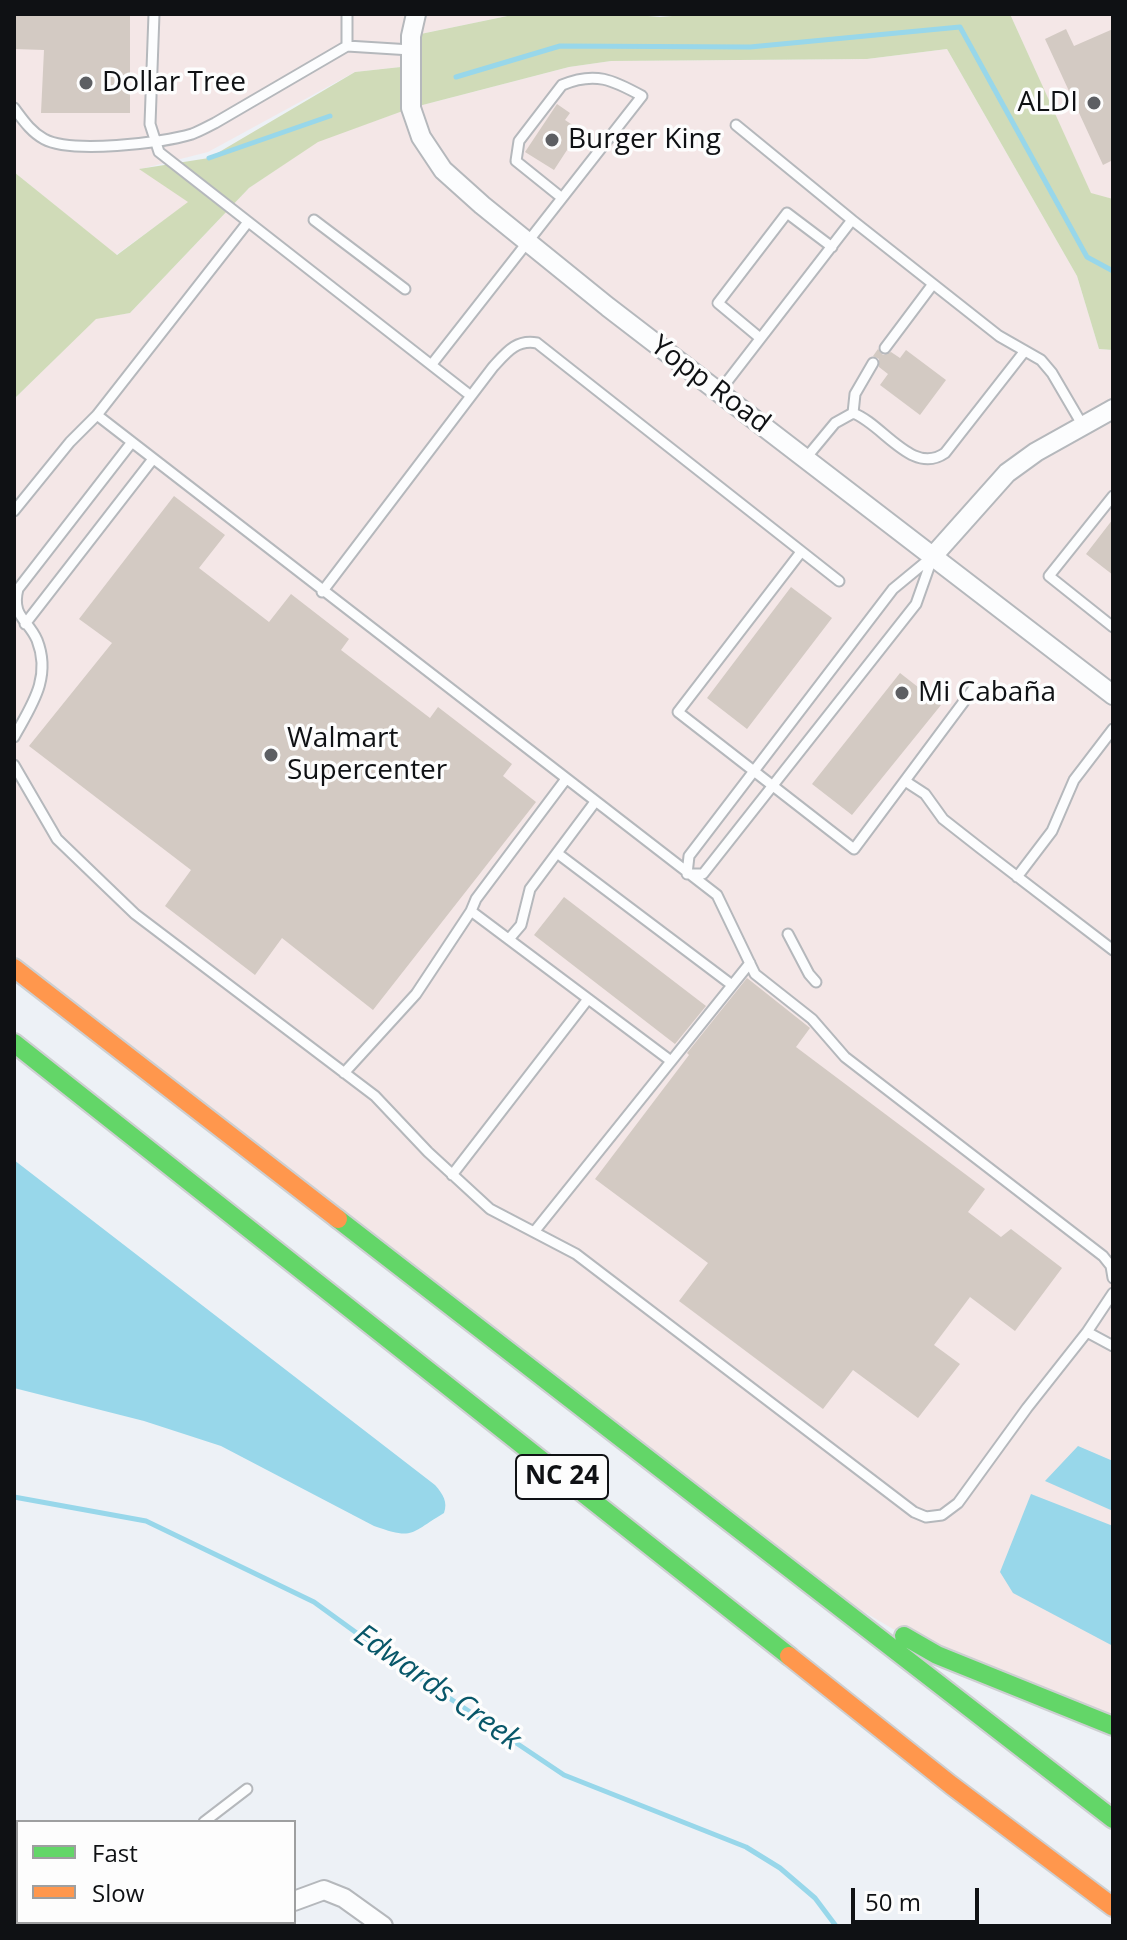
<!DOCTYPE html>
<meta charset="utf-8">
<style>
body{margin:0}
#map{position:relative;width:1127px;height:1940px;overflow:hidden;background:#edf1f6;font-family:"Open Sans",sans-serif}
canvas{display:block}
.frame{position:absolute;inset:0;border:16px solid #0f1114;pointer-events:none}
.legend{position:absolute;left:16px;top:1820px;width:280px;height:104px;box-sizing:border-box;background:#fdfdfd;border:2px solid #9e9fa0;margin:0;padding:10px 14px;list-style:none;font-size:24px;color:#0f1114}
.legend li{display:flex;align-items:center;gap:16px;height:40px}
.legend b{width:40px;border:2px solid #9e9fa0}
.scale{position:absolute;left:851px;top:1888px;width:128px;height:36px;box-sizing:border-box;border:4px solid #0f1114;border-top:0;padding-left:10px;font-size:24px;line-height:28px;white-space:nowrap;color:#0f1114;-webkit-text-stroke:6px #fdfdfd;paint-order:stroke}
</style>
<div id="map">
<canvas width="1127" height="1940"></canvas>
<div class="frame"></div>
<ul class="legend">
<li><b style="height:10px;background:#63d668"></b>Fast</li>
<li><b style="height:10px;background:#ff974d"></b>Slow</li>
</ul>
<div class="scale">50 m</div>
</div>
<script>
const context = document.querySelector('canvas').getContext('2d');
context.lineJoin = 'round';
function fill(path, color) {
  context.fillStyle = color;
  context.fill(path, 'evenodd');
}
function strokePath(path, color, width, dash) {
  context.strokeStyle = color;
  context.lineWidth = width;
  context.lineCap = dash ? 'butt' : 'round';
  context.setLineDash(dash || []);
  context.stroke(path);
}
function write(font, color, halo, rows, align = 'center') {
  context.font = font + ' "Open Sans",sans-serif';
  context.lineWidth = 7;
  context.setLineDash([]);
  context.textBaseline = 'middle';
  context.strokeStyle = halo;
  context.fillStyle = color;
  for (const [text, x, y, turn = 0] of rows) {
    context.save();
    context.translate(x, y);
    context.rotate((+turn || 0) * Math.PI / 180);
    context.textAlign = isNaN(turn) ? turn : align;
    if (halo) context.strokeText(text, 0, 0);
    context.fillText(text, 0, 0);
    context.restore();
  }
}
const commercial = new Path2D(`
 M14,14H517L411,36L410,66L355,72L208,152L141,169L189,202L116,255L14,172Z
 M1010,14H1113V199L1091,194Z
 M947,49L1077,276L1099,349L1113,350V1726L937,1655L788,1567L14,968V399L96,318L130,313L249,188L318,141L411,108L569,67L611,61L867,59Z`);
const forest = new Path2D(`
 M517,14H624L660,17L697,14H1010L1091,193L1113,199V350L1099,349L1077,276L947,49L867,59L611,61L569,67L411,108L318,142L249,188L130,313L96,319L14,399V172L117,255L188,202L139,169L209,158L355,72L410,66L411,36Z`);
const water = new Path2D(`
 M14,1160L435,1485C443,1494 448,1502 444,1513C409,1534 414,1540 374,1526L221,1446L144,1421L14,1388Z
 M1078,1446L1113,1461V1511L1045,1481Z
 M1031,1494L1113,1526V1646L1013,1593L1000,1572Z`);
const stream = new Path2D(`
 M456,77L560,46L750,47L960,27L1087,257L1113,271
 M209,158L330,116
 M14,1497L146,1521L314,1602L409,1671L564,1775L746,1847L780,1868L815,1898L836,1926`);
const building = new Path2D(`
 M14,14H130V113H41L44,50L14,49Z
 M1066,29L1074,46L1113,29V160L1103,165L1045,39Z
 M557,104L570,113L565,120L580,130L554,170L525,152Z
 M878,349L883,355L891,352L900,358L906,350L946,380L920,415L880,385L888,374L879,367V359L873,356Z
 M174,496L225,535L199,568L269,622L291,594L349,639L341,650L430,718L438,707L512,764L503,776L536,802L373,1010L282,938L255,975L165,906L191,870L29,746L112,643L79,619Z
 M1113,519V575L1086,554Z
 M791,587L832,618L747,729L707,698Z
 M900,673L941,705L852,815L812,784Z
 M564,897L706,1006L675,1044L534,935Z
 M747,978L810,1028L796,1047L985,1189L968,1212L1001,1237L1011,1229L1062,1268L1015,1331L970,1297L934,1345L960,1364L918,1418L853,1370L823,1409L679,1301L708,1263L595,1179L689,1055L687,1053Z`);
const lane = new Path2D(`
 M154,14L150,124L159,152L471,396
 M347,14V46
 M14,108C23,120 31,132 44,139C71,154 162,143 192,134C200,131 207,127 215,123L347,46L411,50
 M314,220L405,289
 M852,220L999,336L1041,360L1052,373L1083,426
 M760,338L718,303L787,213L832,247
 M885,348L933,284
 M432,364L642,96C613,80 595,71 562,85L519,141L516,161L562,198
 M719,392L852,220L736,125
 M853,413L855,394L873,363
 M97,415L717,895L755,974L812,1019L845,1057L1103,1256L1111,1266L1113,1278
 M806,458L835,423L853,413C883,424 912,476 945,453L1024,352
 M1113,496L1049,576L1113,627
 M14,511L70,442L97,415L248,222
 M801,552L678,712L854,849L974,688
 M933,556L916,604L703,874H687L689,856L893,589Z
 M322,592L493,367C506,353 516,339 537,343L839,581
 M25,624L153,459
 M14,737C31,706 52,678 37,640C28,619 11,617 18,589L132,442
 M14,765L57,839L135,914L375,1096L428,1152L490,1209L576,1254L914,1512L926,1517L942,1515L958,1503L1027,1408L1087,1332
 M905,781L925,794L943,819L980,848L1113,950
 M557,853L732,985
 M1017,877L1052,831L1074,780L1113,729
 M471,911L671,1061
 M788,934L809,974L816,982
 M509,939L521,925L530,889L595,802
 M344,1073L416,994L471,911L476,899L566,779
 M452,1175L588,999
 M534,1232L750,963
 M1113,1293L1087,1332L1113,1346
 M204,1822L247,1789
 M68,1926L74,1922`);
const street = new Path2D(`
 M416,14L411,36V108L421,137L443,170L482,205L608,307L1113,695
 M933,556L1007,473L1036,452L1113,409
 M294,1901L324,1890L344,1898L383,1926
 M265,1926L270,1922`);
const fast = new Path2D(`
 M14,1043L789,1656
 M338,1219L1113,1819
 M904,1636L937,1655L1113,1726`);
const slow = new Path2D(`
 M14,968L338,1219
 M789,1656L951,1785L1113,1907`);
const markers = [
 [86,83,8,"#5d5f63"],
 [1094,103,8,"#5d5f63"],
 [552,140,8,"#5d5f63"],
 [902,693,8,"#5d5f63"],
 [271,755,8,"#5d5f63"]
];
const shields = [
 [562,1477,92]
];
const shieldNames = [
 ["NC 24",562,1477]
];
const poiNames = [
 ["Dollar Tree",102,83],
 ["ALDI",1078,103,"right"],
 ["Burger King",568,140],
 ["Mi Cabaña",918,693],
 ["Walmart",287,739],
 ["Supercenter",287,771]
];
const streetNames = [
 ["Yopp Road",710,385,37]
];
const waterNames = [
 ["Edwards Creek",437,1688,35]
];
fill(commercial, '#f4e7e7');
fill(forest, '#d0dbb8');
fill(water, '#98d7ea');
strokePath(stream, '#98d7ea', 5);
fill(building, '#d3cac3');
strokePath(lane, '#b5b8bc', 13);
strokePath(street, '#b5b8bc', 22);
strokePath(fast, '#cdcfd1', 22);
strokePath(slow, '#cdcfd1', 22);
strokePath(lane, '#fcfdfe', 9);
strokePath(street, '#fcfdfe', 18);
strokePath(fast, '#63d668', 18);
strokePath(slow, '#ff974d', 18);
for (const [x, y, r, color] of markers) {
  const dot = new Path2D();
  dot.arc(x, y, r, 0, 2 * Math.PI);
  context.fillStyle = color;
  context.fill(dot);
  strokePath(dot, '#fdfdfd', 3);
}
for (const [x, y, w] of shields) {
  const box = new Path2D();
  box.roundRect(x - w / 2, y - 22, w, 44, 6);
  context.fillStyle = '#fdfdfd';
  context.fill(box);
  strokePath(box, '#0f1114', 2);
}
write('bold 26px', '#0f1114', null, shieldNames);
write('28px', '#0f1114', '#fdfdfd', poiNames, 'left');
write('28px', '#0f1114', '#fdfdfd', streetNames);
write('italic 30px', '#085769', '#fdfdfd', waterNames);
</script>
